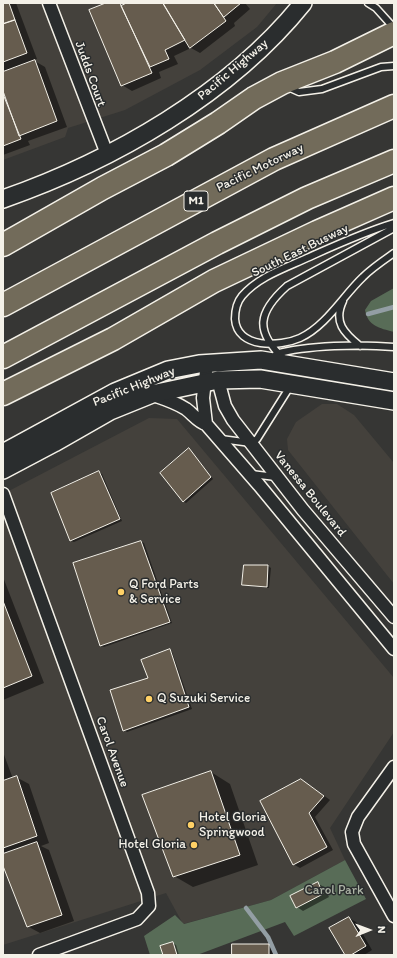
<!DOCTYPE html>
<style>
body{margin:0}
#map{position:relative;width:397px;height:958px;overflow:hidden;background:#363634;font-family:Itim,sans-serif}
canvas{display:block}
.frame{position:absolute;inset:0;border:4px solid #f4f1e8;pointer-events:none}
.north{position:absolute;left:349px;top:910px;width:40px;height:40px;-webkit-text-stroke:3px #2a2d2e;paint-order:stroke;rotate:89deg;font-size:11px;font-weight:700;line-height:16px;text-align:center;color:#f4f1e8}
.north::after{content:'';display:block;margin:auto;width:14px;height:18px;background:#f4f1e8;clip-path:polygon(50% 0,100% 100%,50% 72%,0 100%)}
</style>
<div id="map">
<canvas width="397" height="958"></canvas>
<div class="frame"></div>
<div class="north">N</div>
</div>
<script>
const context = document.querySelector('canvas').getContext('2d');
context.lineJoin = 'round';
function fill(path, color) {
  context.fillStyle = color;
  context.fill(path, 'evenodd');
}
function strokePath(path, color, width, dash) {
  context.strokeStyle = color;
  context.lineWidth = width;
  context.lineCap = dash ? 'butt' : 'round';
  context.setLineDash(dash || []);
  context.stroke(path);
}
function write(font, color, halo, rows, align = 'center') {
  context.font = font + ' Itim,sans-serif';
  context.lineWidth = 3;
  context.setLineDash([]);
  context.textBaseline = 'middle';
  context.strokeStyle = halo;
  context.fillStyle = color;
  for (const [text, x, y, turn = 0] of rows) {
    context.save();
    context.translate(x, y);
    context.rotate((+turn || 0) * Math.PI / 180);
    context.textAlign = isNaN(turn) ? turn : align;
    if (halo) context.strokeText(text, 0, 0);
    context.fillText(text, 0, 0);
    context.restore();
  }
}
const built = new Path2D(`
 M3,3H277L257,27L200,70L125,110L68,128L65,137L3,160Z
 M322,404H337L354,415L394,463V584L288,450L287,439L296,422Z
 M149,418L177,419L394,678V732L330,828L345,860L271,900L183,924L166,893L3,945V494Z`);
const green = new Path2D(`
 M394,288V332C379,328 368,326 365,310L371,301Z
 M345,860L366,899L294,936L285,922L197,955H150L144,936L175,915L184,924L271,900Z`);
const shadow = new Path2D(`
 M3,3H16L37,59L33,60L45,67L67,127L28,141L30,145L3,155Z
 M105,3H245L250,9L234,23L235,26L200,53L191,48L174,56L178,64L159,72L161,78L132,91L122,85L107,4Z
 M189,449L213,479L186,503L183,501Z
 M99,472L102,474L122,521L74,542L71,541Z
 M141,542L144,543L172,623L104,647L101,646Z
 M245,566H268L271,568L269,588L243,585Z
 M3,577L44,683L3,700Z
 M169,651L172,652L192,709L127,732L124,730L149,679Z
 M3,752L13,779L16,777L29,784L49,843L41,846L49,850L74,921L40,933L27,926L3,863Z
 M211,772L230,784L258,865L193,887L174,876Z
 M308,784L330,800L315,817L333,850L300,868L293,864Z
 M317,883L324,887L329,897L303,911L297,907Z
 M349,918L356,922L372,950L364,955H346Z
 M173,943L176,945L179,955H164Z
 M268,945L275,949V955H233Z`);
const stream = new Path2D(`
 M368,314L394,307
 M246,908L268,937L276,955`);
const building = new Path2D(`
 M3,3H9L15,20L3,24Z
 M106,3H120L152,73L121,86L89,10Z
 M127,3H163L185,40L165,50L169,59L150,67L121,6Z
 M163,3H214L226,21L190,48Z
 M214,3H241L224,17Z
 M15,20L27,53L3,62V24Z
 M35,60L57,121L19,136L3,91V72Z
 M3,94L21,139L3,146Z
 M189,448L211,477L183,502L160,473Z
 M99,471L120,519L70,541L51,493Z
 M141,541L170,622L100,646L73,563Z
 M244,565H268L267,587L242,585Z
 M3,601L32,676L3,688Z
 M170,649L189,707L123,731L110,690L148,678L141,660Z
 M211,771L240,855L173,877L142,795Z
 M17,776L37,836L3,848V781Z
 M301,779L324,796L309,813L327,847L293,865L260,801Z
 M37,842L62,915L27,927L3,866V854Z
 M318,882L323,894L296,908L290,896Z
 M349,917L366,946L351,955H345L329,928Z
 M173,942L177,955H163L160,946Z
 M232,944H269V955H232Z`);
const lane = new Path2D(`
 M368,3L376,8L394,28
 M288,87L299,92L322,89L381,67L394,66
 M394,223C364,232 336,245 307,258C285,268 258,277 242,296C237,302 235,311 235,319C237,349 280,347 300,338C326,326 343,296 363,277C372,268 384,260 394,253
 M343,301C333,322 344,333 360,346
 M276,354C306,345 362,344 394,347
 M284,359C254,331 258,312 287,286L394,228
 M221,439L251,443L257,439L291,385
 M251,474L276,477`);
const street = new Path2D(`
 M49,3L107,154
 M218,380L225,406L233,420L303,510L394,617
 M153,395C165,399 175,402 186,409C193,414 198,422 206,424L259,485L394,649
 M206,424L203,398L207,363
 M3,494L148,893L149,906L137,919L39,955
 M394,767L358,817L352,832L354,844L394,916`);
const secondary = new Path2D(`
 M3,199C112,161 230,94 303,3
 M3,453L115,392L168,370L199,364L261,360L394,382
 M3,470L54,443L110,411L152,394L218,380L260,379L394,401`);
const highway = new Path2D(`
 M3,245L103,188L166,155L218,123L254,98L282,83L335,62L394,33
 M3,305L274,159L394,106
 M3,357L217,243L307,198L394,161
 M3,394L113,339L214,281L317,232L394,198`);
const markers = [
 [121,592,4,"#ffd166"],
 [149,699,4,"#ffd166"],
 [191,825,4,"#ffd166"],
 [194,845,4,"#ffd166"]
];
const shields = [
 [196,201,24]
];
const shieldNames = [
 ["M1",196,201]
];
const streetNames = [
 ["Pacific Highway",233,70,-40],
 ["Judds Court",90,74,70],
 ["Pacific Motorway",260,168,-26],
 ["South East Busway",300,251,-26],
 ["Pacific Highway",134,387,-22],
 ["Vanessa Boulevard",310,494,51],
 ["Carol Avenue",112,752,70]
];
const poiNames = [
 ["Q Ford Parts",129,585],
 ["& Service",129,600],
 ["Q Suzuki Service",157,699],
 ["Hotel Gloria",199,818],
 ["Springwood",199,833],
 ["Hotel Gloria",186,845,"right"]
];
const parkNames = [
 ["Carol Park",334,891]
];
fill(built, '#44413c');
fill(green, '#586c57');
fill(shadow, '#0007');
strokePath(stream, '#939ea4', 4.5);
fill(building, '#665c4e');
strokePath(building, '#f4f1e8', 1);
strokePath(lane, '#f4f1e8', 9);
strokePath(street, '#f4f1e8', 15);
strokePath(secondary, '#f4f1e8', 20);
strokePath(highway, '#f4f1e8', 25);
strokePath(lane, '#2a2d2e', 6);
strokePath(street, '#2a2d2e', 12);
strokePath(secondary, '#2a2d2e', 17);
strokePath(highway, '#726b5a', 22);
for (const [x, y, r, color] of markers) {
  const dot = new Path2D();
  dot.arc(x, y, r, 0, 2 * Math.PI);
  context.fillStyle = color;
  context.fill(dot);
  strokePath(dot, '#2a2d2e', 1.5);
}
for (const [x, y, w] of shields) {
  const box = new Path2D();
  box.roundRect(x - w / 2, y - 10, w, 20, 3);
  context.fillStyle = '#2a2d2e';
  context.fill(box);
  strokePath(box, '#f4f1e8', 1);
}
write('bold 12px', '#f4f1e8', null, shieldNames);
write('13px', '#f4f1e8', '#2a2d2e', streetNames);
write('13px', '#f4f1e8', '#2a2d2e', poiNames, 'left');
write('13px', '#aeb5a7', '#2a2d2e', parkNames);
</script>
